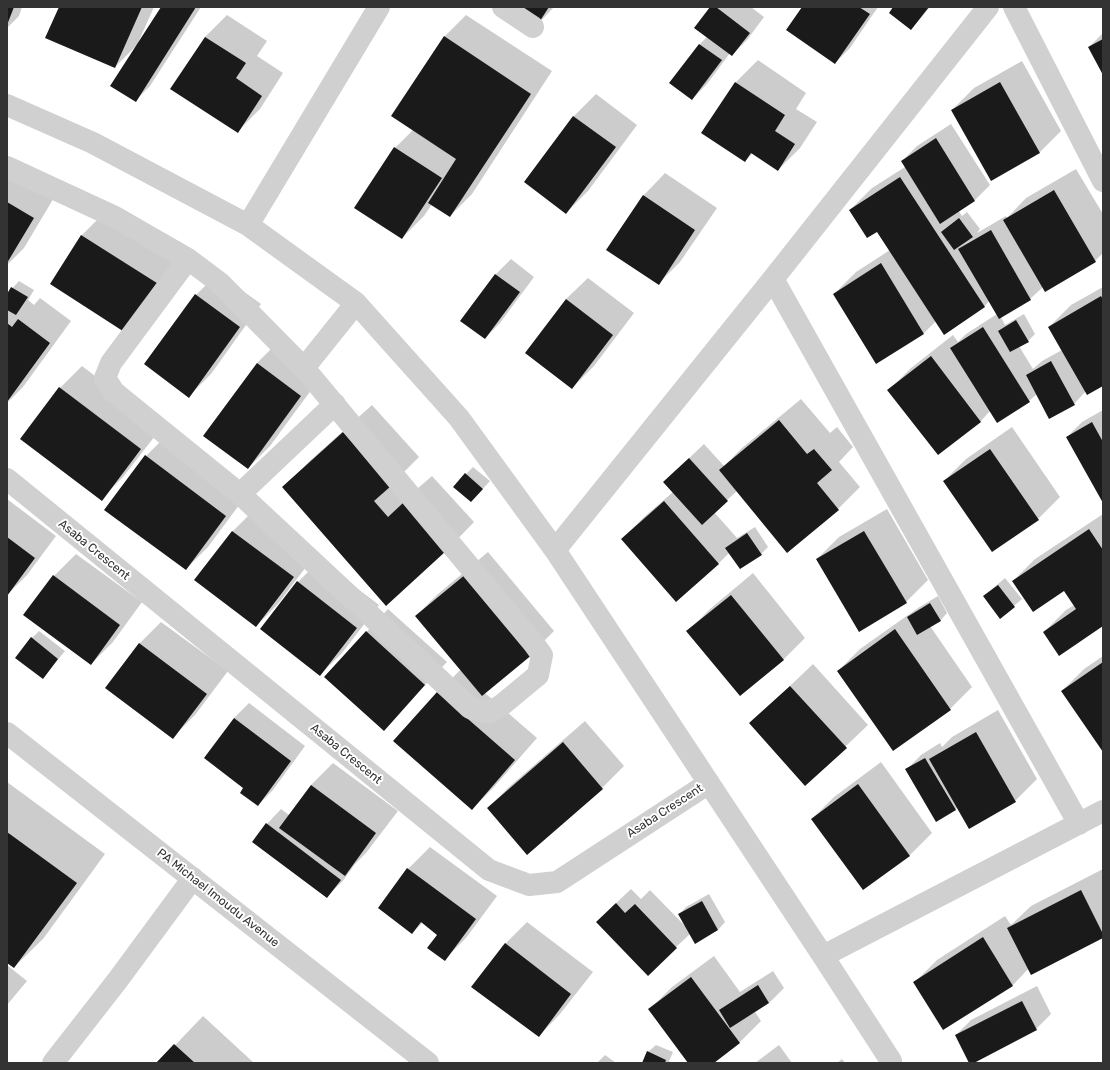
<!DOCTYPE html>
<style>
body{margin:0}
#map{position:relative;width:1110px;height:1070px;overflow:hidden;background:#fff;font-family:Rubik,sans-serif}
canvas{display:block}
.frame{position:absolute;inset:0;border:8px solid #333;pointer-events:none}
</style>
<div id="map">
<canvas width="1110" height="1070"></canvas>
<div class="frame"></div>
</div>
<script>
const context = document.querySelector('canvas').getContext('2d');
context.lineJoin = 'round';
function fill(path, color) {
  context.fillStyle = color;
  context.fill(path, 'evenodd');
}
function strokePath(path, color, width, dash) {
  context.strokeStyle = color;
  context.lineWidth = width;
  context.lineCap = dash ? 'butt' : 'round';
  context.setLineDash(dash || []);
  context.stroke(path);
}
function write(font, color, halo, rows, align = 'center') {
  context.font = font + ' Rubik,sans-serif';
  context.lineWidth = 4;
  context.setLineDash([]);
  context.textBaseline = 'middle';
  context.strokeStyle = halo;
  context.fillStyle = color;
  for (const [text, x, y, turn = 0] of rows) {
    context.save();
    context.translate(x, y);
    context.rotate((+turn || 0) * Math.PI / 180);
    context.textAlign = isNaN(turn) ? turn : align;
    if (halo) context.strokeText(text, 0, 0);
    context.fillText(text, 0, 0);
    context.restore();
  }
}
const shadow = new Path2D(`
 M7,7H22L19,16L7,28Z
 M60,7H154L138,43L163,7H201L150,86L135,101L137,45L115,67Z
 M508,7H554L536,26Z
 M711,7H751L764,17L747,40L732,55L730,53L707,84L692,99L671,83L700,44L707,37Z
 M804,7H878L850,48L835,63Z
 M894,7H930L911,29Z
 M227,15L267,41L257,56L283,73L260,109L238,131L172,89L205,37Z
 M466,15L552,71L472,194L450,216L432,204L424,216L402,238L395,148L413,130L444,37Z
 M1103,33V73L1089,47Z
 M758,60L806,93L796,109L817,122L800,148L778,170L753,153L745,161L736,82Z
 M1022,61L1061,131L1039,153L952,110L974,88Z
 M596,94L637,125L588,191L566,213L525,182L574,116Z
 M951,124L990,185L975,200L958,210L962,216L967,212L980,229L977,233L1006,216L1007,218L1026,198L1076,169L1103,214V253L1095,261L1043,287L1030,299L1001,317L1005,325L1024,314L1035,334L1028,341L1019,346L1033,369L1042,361L1062,350L1049,327L1071,305L1103,287V385L1086,391L1074,404L1037,394L1029,401L990,411L981,421L938,454L889,390L911,368L953,335L958,342L966,334L997,314L989,301L984,307L936,321L924,333L877,363L834,294L856,272L890,250L877,231L850,210L872,188L905,167L902,161L917,146Z
 M7,167L55,196L24,248L7,265Z
 M665,173L717,208L680,262L658,284L607,250L644,195Z
 M104,213L182,263L151,312L51,284L82,235Z
 M511,259L534,277L500,323L485,338L462,320L496,274Z
 M218,273L261,304L211,374L189,396L196,295Z
 M588,278L634,313L594,366L572,388L566,299Z
 M19,281L34,290L28,300L34,305L40,298L71,321L23,387L7,403V294Z
 M279,341L323,374L270,446L248,468L257,363Z
 M82,366L162,427L123,477L101,499L22,439L60,388Z
 M801,399L830,433L837,427L853,447L839,462L860,487L838,509L788,551L737,491L714,512L737,538L755,527L768,547L761,554L730,552L718,564L622,539L644,517L673,492L664,482L704,444L724,466L742,448Z
 M372,405L419,457L403,473L417,489L432,476L474,522L446,551L283,487L312,459Z
 M1103,410V501L1067,437L1082,422Z
 M1012,427L1060,497L1038,519L944,481L966,459Z
 M168,434L248,493L208,547L186,569L146,456Z
 M473,467L490,481L478,494L466,474Z
 M7,499L56,536L27,575L7,595Z
 M255,509L315,555L278,604L256,626L196,580L233,531Z
 M887,509L928,580L906,602L817,559L839,537Z
 M1103,514V625L1044,632L1066,610L1074,605L1064,590L1013,581L1035,559Z
 M488,552L554,631L532,653L485,693L537,738L494,787L472,809L438,693L461,669L416,616L438,594Z
 M76,554L142,602L113,642L91,664L54,576Z
 M320,560L379,605L342,653L320,675L298,582Z
 M753,573L805,638L783,660L688,631L710,609Z
 M1005,578L1022,599L1001,617L984,596Z
 M938,596L947,613L940,621L930,626L972,687L950,709L838,671L860,649L918,608Z
 M388,609L447,662L383,729L325,676Z
 M161,622L228,671L195,715L173,737L139,644Z
 M39,631L65,651L43,678L32,638Z
 M1103,656V751L1062,691L1084,669Z
 M813,664L868,725L806,784L750,724Z
 M249,703L305,746L273,790L258,805L245,788L234,718Z
 M998,710L1037,779L1015,801L958,807L955,810L906,770L921,755L940,743L942,747L952,737Z
 M585,721L624,766L602,788L527,853L488,808L510,786Z
 M881,762L932,833L910,855L863,889L812,819L834,797Z
 M333,763L398,811L366,853L355,864L342,882L327,896L267,824L281,809L289,815L311,785Z
 M7,782L105,854L43,939L14,967L7,962Z
 M430,847L497,896L466,938L444,960L438,935L423,922L412,933L379,908L408,869Z
 M1103,869V937L1029,968L1013,985L944,1028L915,982L937,960L1005,916L1011,925L1031,906Z
 M631,889L641,899L650,890L685,926L679,915L686,907L709,894L725,922L718,930L695,943L690,934L676,947L612,907Z
 M527,922L593,972L560,1014L539,1036L505,944Z
 M714,956L740,992L773,971L784,988L769,1003L755,1012L761,1021L739,1043L712,1063H689L650,1009L672,987Z
 M7,965L27,981L7,1005Z
 M1037,986L1051,1014L1036,1029L971,1063L956,1035L971,1020Z
 M203,1016L254,1063H158Z
 M656,1045L673,1052L669,1061L671,1063H643L648,1052Z
 M779,1045L792,1063H755Z
 M605,1055L616,1063H597Z
 M842,1059L845,1063H837Z`);
const building = new Path2D(`
 M7,7H14L7,25Z
 M59,7H142L115,68L45,38Z
 M161,7H196L136,102L110,86Z
 M506,7H549L536,27Z
 M710,7H716L750,33L732,56L694,28Z
 M802,7H859L870,14L835,64L786,30Z
 M893,7H929L911,30L889,13Z
 M444,36L531,94L450,217L428,203L456,159L391,116Z
 M205,37L246,63L236,78L262,96L238,133L170,89Z
 M1103,39V75L1088,47Z
 M699,44L722,60L692,100L669,83Z
 M735,82L785,115L775,131L795,144L778,171L751,153L745,162L701,133Z
 M1000,82L1040,153L991,181L951,110Z
 M573,116L616,147L566,214L524,182Z
 M936,138L975,201L940,224L901,161Z
 M394,147L442,178L402,239L354,208Z
 M900,177L985,307L944,335L877,232L867,238L849,210Z
 M1054,190L1096,262L1045,292L1003,220Z
 M643,195L695,230L659,285L606,250Z
 M7,202L34,218L7,263Z
 M959,218L973,237L954,250L941,232Z
 M991,230L1031,300L999,319L958,249Z
 M81,235L160,285L129,335L50,284Z
 M881,263L924,334L876,364L833,294Z
 M495,274L520,292L485,339L460,321Z
 M11,287L28,297L16,315L7,310V294Z
 M195,294L240,327L189,398L144,364Z
 M1101,296L1103,300V386L1087,395L1048,327Z
 M566,299L613,335L572,389L525,353Z
 M18,319L50,343L7,402V323L12,327Z
 M1016,320L1029,342L1010,352L998,331Z
 M983,327L1030,402L997,423L950,348Z
 M931,356L981,422L938,455L887,390Z
 M1051,361L1075,405L1049,419L1026,375Z
 M257,363L301,396L248,469L203,436Z
 M59,387L141,449L102,501L20,439Z
 M779,420L807,454L814,449L832,470L817,483L839,510L787,553L719,470Z
 M1092,422L1103,442V503L1066,437Z
 M343,432L391,486L374,501L388,517L403,503L446,551L386,606L282,487Z
 M990,449L1039,520L992,552L943,481Z
 M145,455L226,516L186,570L104,510Z
 M689,458L728,501L702,525L663,482Z
 M465,473L483,489L471,502L453,487Z
 M664,501L719,564L676,602L621,539Z
 M1089,529L1103,550V626L1059,656L1043,632L1076,609L1064,591L1033,612L1012,581Z
 M232,531L294,577L256,627L194,580Z
 M864,531L907,603L859,632L816,559Z
 M747,533L762,555L740,569L725,548Z
 M7,537L35,558L7,596Z
 M466,574L533,654L482,696L415,616Z
 M53,575L120,625L91,665L23,615Z
 M297,581L357,628L320,676L260,629Z
 M998,585L1015,607L1000,619L983,596Z
 M731,595L784,660L740,696L686,631Z
 M930,603L941,621L917,635L907,617Z
 M895,629L951,710L893,751L837,671Z
 M366,631L425,685L384,731L324,677Z
 M31,637L58,659L43,679L15,658Z
 M139,643L207,694L173,739L105,688Z
 M1103,662V752L1061,691Z
 M790,686L847,748L805,786L749,723Z
 M437,692L515,760L472,810L393,741Z
 M234,718L291,761L258,806L240,793L243,788L204,758Z
 M976,732L1016,802L969,829L929,759Z
 M563,742L603,789L527,855L487,808Z
 M925,758L956,810L936,822L905,769Z
 M858,784L910,856L863,890L811,819Z
 M311,785L376,833L345,876L279,828Z
 M266,823L341,880L327,898L252,842Z
 M7,832L77,883L14,968L7,963Z
 M407,868L476,919L445,961L427,948L437,935L421,922L412,934L378,908Z
 M1081,890L1103,934V938L1031,975L1007,928Z
 M702,901L718,930L695,944L678,914Z
 M616,903L625,913L635,904L677,948L648,976L596,922Z
 M983,937L1013,986L943,1030L913,982Z
 M505,943L571,994L539,1037L471,987Z
 M691,977L740,1043L714,1063H688L648,1009Z
 M758,985L769,1003L730,1028L719,1010Z
 M1022,1001L1037,1030L974,1063H969L955,1035Z
 M174,1044L195,1063H156Z
 M647,1051L666,1060L665,1063H642Z`);
const minor = new Path2D(`
 M503,7L533,27
 M1014,7L1103,181
 M7,105L93,143L248,225L356,303L459,418L555,550L823,956L891,1061
 M7,167L115,217L188,259L220,283L304,368
 M248,225L379,7
 M188,259L111,363L105,378L114,392L240,494L470,708L489,713L503,704L538,675L542,655L534,644L304,368L356,303
 M773,279L1079,824
 M7,479L489,870L529,885L557,882L709,783
 M240,494L335,404
 M555,550L773,279L988,7
 M7,733L428,1063
 M823,956L1103,811
 M53,1063L117,981L193,878`);
const streetNames = [
 ["Asaba Crescent",94,550,39],
 ["Asaba Crescent",346,754,39],
 ["Asaba Crescent",665,811,-33],
 ["PA Michael Imoudu Avenue",218,898,38]
];
fill(shadow, '#0003');
fill(building, '#1a1a1a');
strokePath(minor, '#d0d0d0', 22);
write('12px', '#333', '#fff', streetNames);
</script>
